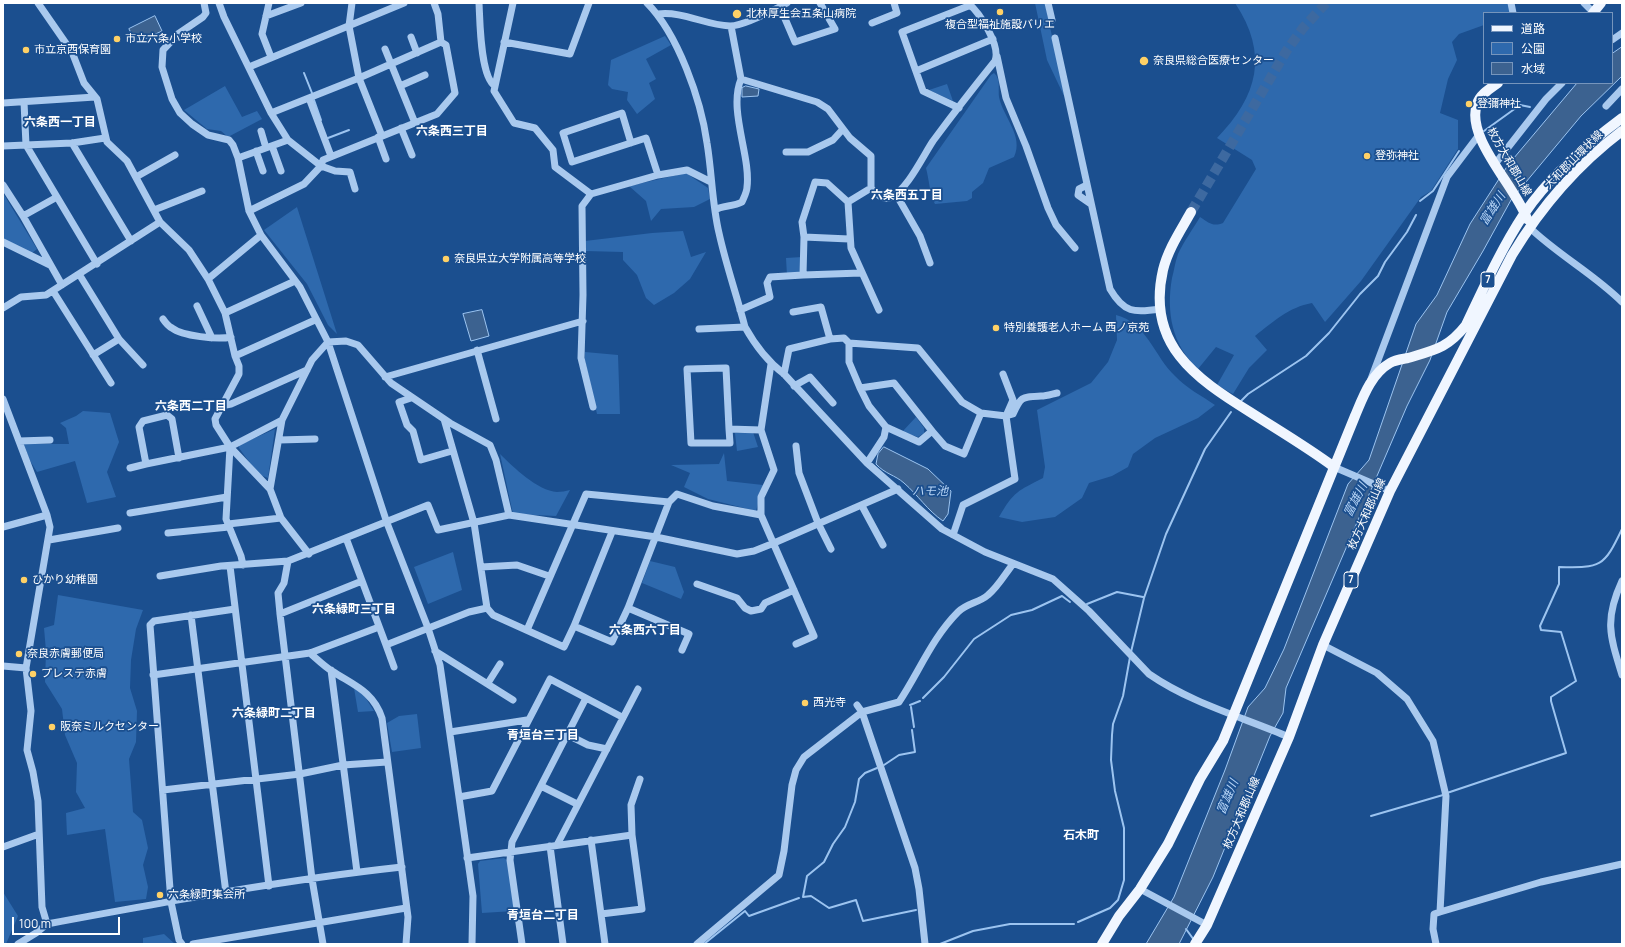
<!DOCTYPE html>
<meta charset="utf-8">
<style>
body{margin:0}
#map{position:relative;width:1625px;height:947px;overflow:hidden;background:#1b4f8f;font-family:Manrope,"Noto Sans JP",sans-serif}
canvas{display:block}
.frame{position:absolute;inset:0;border:4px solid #fff;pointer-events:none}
.legend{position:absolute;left:1483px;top:12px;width:130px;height:72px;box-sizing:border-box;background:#1b4f8f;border:1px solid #7695bc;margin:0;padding:5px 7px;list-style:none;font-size:12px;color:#fff}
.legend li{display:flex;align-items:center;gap:8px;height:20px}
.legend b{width:20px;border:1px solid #7695bc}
.scale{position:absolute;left:12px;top:917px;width:108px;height:18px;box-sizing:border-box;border:2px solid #fff;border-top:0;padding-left:5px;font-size:12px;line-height:14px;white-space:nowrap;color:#fff;-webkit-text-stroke:3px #1b4f8f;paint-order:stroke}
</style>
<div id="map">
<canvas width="1625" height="947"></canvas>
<div class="frame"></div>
<ul class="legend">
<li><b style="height:5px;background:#f0f6ff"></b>道路</li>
<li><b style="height:11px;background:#2e69ad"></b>公園</li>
<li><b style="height:11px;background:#3c6290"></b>水域</li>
</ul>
<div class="scale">100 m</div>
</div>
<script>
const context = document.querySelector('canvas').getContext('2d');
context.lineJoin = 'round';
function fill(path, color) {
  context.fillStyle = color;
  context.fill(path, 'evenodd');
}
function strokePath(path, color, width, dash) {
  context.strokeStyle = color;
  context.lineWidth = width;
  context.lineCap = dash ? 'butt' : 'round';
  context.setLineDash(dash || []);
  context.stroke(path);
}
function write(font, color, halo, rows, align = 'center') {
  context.font = font + ' Manrope,"Noto Sans JP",sans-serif';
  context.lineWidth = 3.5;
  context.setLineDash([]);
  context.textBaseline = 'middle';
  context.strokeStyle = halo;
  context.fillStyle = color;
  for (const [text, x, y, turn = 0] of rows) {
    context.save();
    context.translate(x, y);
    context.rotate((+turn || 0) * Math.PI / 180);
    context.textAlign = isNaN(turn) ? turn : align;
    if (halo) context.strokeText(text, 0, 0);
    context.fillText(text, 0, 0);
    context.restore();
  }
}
const green = new Path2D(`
 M1035,3H1045L1065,98L1047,60Z
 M1235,3H1509L1512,13H1484V25L1459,34L1452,42L1457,60L1448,79L1440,113L1458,120V149L1431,191L1421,197L1361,281L1325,322L1312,303C1289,307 1273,322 1255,336L1267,350L1249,368L1233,394L1217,385L1234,355L1216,347L1198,369C1172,345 1166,312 1172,278C1174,271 1175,262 1178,254C1184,241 1193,229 1200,217C1209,223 1213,227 1223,223L1256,169L1252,160L1217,138C1258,96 1269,54 1235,3Z
 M665,36L671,45L646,59L656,79L649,83L655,99L637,114L627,100L628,92L612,89L608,85L611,60Z
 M994,73C1001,78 998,90 999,97C1003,117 1024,136 1014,157L989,168L983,183L972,192V198L967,201L935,204C930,196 929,179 926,168L991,75Z
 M947,84L953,101L929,90Z
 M225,86L242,117L257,111L262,119L228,137L221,131L207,129L184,110Z
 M686,173L708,188L710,199L694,207L661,209L651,221L646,201L629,186Z
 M3,193L37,249L32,253L3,239Z
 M297,207L337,334L328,325L307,284L264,230Z
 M683,231L691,257L706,252L690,279L674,293L654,305L646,298L637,275L623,260V252L585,251V241L652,233Z
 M802,257L801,275L787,276L786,258Z
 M1116,315C1147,323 1154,356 1175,376C1186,388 1202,396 1215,405L1198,418L1155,438L1133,454L1128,467L1112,476L1089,483L1082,498L1055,517L1022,522L999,517C1014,491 1018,491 1043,478L1045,467L1037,410L1091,383L1108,362L1117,340Z
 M585,352L618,355L620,414H597L585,360Z
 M83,411L110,413L119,442L107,472L116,497L87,503L75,461L37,472L29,459L24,444H69L66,428L60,423L76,416Z
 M916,417L924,428V433L918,437L902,432Z
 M275,429L268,478L258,474L239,448V445Z
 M753,432L758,447L737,451L735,433Z
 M724,453L727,481L763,485L756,511L708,499L684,487L690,473L671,465L719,464Z
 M500,454C513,467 538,491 557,492C561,492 566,491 570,490L556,516L513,514Z
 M453,552L462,590L428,604L414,567Z
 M650,561L675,567L684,592L681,599L642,583Z
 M58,595L143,610L136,629L131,660L130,688L137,711L136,742L129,759L133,812L142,820L148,848L143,865L148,887L146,899L115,902L105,829L67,835L66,813L85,808L76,792L77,763L65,735L62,709L45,682L46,651L44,628L54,625Z
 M354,688L363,694L374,711L358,712Z
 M417,714L421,748L392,752L387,723L399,716Z
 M504,858L508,861L514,911L482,913L478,864L480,861Z
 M3,880V892L18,916L6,944H3Z
 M164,934L175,944H143V938Z`);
const water = new Path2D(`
 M155,16L162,31L136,43L129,29Z
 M1622,47V76L1581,116L1511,200L1483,251L1447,312L1430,360L1407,406L1286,688L1283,713L1270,736L1213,877L1179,944H1146L1174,897L1225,770L1248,707L1265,688L1284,649L1348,484L1369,460L1416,324L1437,295L1470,224L1508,165L1577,83H1612V54Z
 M746,86L759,89L758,96L742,97V88Z
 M482,310L489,336L471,341L463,314Z
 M884,447L928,469L951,491L948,514L943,521C927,510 918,495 904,483C895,475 885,474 876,464L878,454Z`);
const stream = new Path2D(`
 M304,73L312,93
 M314,100L321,120
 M1484,131L1520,105L1530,107
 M328,138L349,130
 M1420,201L1433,191L1459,151
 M1241,401L1248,394L1306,356L1329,333L1360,294L1378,276L1385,262L1407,232L1416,215
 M1087,604L1117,592L1143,597
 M1131,652L1144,598L1166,534L1205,449L1231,412
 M923,698L944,677L974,639L1011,615L1032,610L1062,596L1070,602
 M910,705L920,701
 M911,707L914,727
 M884,765L899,755L915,752L912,730
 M1447,793L1566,753L1551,701V697L1576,681L1561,632L1541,630L1540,626L1559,584V567C1601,568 1604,567 1622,529
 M1371,816L1443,795
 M803,897L807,876L824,862L833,844L845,827L855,802L859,779L865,773L877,768
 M803,897L811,896L829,908L856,900L863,921L916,910
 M1078,922L1110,908L1118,900L1124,880V828L1115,791L1111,760L1112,735L1113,724L1123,696L1130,657
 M1186,929L1194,940
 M704,944L745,911L749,916L799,898
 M940,944L973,931L1010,924H1074`);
const majorTunnel = new Path2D(`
 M1191,212L1287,50L1303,28L1326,3`);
const minor = new Path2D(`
 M38,3L72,52L84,83L97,99L107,142L127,161L160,222L189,250L208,279L261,235
 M204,3L206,13L203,17L178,34L163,50L162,67L172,99L180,113L192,124L208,135L229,140L233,145L238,158L249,211L261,235L300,287L328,342L387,523L428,628L440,665L459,797L473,896L472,944
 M219,3L224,17L271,113L288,140L321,166L304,184L249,211
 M269,3L262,34L271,57
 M352,3L349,26L359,78L382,136
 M479,3C480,20 480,77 495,86
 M513,3L494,91L514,123L535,128L553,150L555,167L591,194
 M647,3C678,34 701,100 707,143C712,173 712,204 719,233C726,265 737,296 745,327C755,345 767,361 784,374L867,463L942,529L985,552L1053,579L1089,611L1149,674C1191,703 1242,717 1289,737
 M1048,3L1052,20
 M1511,3L1513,13
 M1584,3L1594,13
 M780,7L795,42L835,29L820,3
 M658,14C683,11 705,25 730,26C744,26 774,10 787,3
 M266,16L301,3
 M872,23L897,13L894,3
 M411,37L417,53
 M1055,38L1110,289C1124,313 1134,313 1160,309
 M1612,40L1622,33
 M504,42L570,54L589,3
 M385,49L415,123
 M997,56L1006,98L1026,146L1048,208L1056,225L1075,248
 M249,67L404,3
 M916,71L993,39
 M741,79L817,102L828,109L850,138L871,156V188L848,202L851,248L879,310
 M400,86L425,75
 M309,98L331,156
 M24,102L26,145L97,264
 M3,103L95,97
 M1606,106L1622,89
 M959,108L923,91L902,32L971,5
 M271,113L359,78L441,42
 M401,128L412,155
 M261,131L266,148
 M378,137L386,159
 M72,143L131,241
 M631,143L622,113L563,133L572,162L646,138L658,175
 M3,146L72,143L105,138
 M272,146L281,171
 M256,151L263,171
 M786,152H808L833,140L843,129
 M238,158L288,140
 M1495,164L1546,99L1562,83
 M136,177L175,155
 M3,185L23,216L62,285
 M1087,185L1079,189L1078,195L1091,204
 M871,188C876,194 883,201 891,197C907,190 923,156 933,141C953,114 974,87 995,61C1001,46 980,13 968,3
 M355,189L350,172L335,171L321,166L323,160L437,114L455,93L446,45L441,42L438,14L434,3
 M896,194L920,236L930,263
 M154,210L202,191
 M715,210C722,205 733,207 742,202C744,197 747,192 747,187C751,156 728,110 741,79L731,26
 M23,216L57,197
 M1529,227C1558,255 1594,274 1622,302
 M804,237L802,222L815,182L827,183L848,202
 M849,239L804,237L803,275L861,273
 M3,242L50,265
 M79,274L119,339L143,365
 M208,279L225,313L235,356L239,366V374L215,419L216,425L230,447L226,519L241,556L243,565
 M53,291L111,383
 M197,306L212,338
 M3,308L21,297L46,295L160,222
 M740,310L770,297L767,283L770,277L803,275
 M793,312L821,307L830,339
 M225,313L295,281
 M163,319C165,322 168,326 172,328C182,336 218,340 231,337
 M699,329L745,327
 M477,350L496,419
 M93,355L119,339
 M235,356L315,320
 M784,374L789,349L830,339L844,338L849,343
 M1003,374L1013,400L1006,416
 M385,377L583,321
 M1371,379L1447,177L1478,136
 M794,386L810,377L833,403
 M860,388L869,406L886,427
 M411,398L399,402L407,425L413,431L421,460L452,451
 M3,399L47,515L50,527L26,668L31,711L27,750L33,772L38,801L42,907L47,924
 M221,406L231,404L307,370
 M593,407L581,358L583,295L582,206L591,194L658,175L687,170L711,182
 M1006,416L1013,414C1021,396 1022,397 1041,396C1047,396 1052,394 1057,393
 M444,419L474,523L487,608
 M729,429L726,368L687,369L691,443H730L729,429L761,430
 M279,440L315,439
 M19,441L50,440
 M796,446L799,473L818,523L831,549
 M230,447L270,489
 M179,458L172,419L167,415L143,421L139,427L146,464L230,447L282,420
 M867,463L884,437L886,427L919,442L932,431L945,446L964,454L981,413L962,402L918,348L849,343V362L860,388L894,383L932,431
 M1334,467L1390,491
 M130,468L146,464
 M862,506L883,545
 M130,513L227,497
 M761,515V497L774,470L761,430L771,364
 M228,524L281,518
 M3,527L47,515
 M168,533L229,527
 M953,535L963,505L1015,479L1006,416L981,413
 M346,538L386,645L469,612L487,608L493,615L564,647L574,626L612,532
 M49,540L118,528
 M309,554L281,518L270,489L282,420L312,360L328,342L346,341L358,345L391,383L450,423L490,445L496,460L509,515
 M288,561L284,583L278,593L280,614L312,879L323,944
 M230,566L269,886
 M481,567L517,565L549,576
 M160,576L221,566L288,561L428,505L438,530L509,515L656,537L737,554L754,551L774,543L898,489
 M1622,581C1604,620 1610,636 1622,675
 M697,584L737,598L745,608L751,611L761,609L765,603L794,590
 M628,608L689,634L682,650
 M280,614L362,581
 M191,615L226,893
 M574,626L612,642L628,608L669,502L677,494L713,506L761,515L814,636L796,644
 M527,630L586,494L669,502
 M386,645L394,667
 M1323,645L1377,673L1407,699L1433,741L1446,796L1440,912L1434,914L1433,929L1436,944
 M435,651L513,700
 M310,653C317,659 324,666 332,671C353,685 373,691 382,718L408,917L406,944
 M3,666L26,668
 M331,670L357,872
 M153,675L310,653L379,627
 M488,683L500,664
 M857,705L862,712L915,868L919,889L925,944
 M450,732L527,720
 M568,735L588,745L607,749
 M541,786L577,804
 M163,790L300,774L343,765L387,762
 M459,797L492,791L550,679L622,717
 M591,840L605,944
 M557,845L638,689
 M550,846L563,944
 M3,847L39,834
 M467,858L632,835
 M1140,889L1207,925
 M1440,912L1541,882L1622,864
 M601,914L642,909L632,835L631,805L640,779
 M18,944L36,933L47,924C165,902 283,880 402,867
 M182,944L179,940L171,902L150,625L154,621L235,609
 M193,944L406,908
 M522,944L510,860L512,842L586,698
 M697,944L779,875L784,851L792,785L796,770L804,757L862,712L899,702C919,672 932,638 958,612C967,603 979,603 988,595C998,587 1005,574 1013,564`);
const major = new Path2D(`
 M1593,13L1601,3
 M1498,83C1491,88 1480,94 1477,104C1465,138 1516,187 1527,219
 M1191,212C1181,230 1168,249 1163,270C1146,344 1195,378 1250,412C1278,430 1307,447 1334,467
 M1102,944L1119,916L1140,889L1168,844L1200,779L1223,741L1355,416C1363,397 1371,374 1390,363C1395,360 1403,359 1408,358C1435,350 1448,348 1466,325C1484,287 1501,249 1524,214C1549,177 1587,144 1622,118
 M1195,944L1207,925L1289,737L1323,645L1390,491L1512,255C1541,207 1577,165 1622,131`);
const markers = [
 [1000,12,4,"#ffd166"],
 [737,14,5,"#ffd166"],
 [117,39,4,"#ffd166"],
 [26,50,4,"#ffd166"],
 [1144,61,5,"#ffd166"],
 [1469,104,4,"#ffd166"],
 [1367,156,4,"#ffd166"],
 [446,259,4,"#ffd166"],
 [996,328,4,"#ffd166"],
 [24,580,4,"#ffd166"],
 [19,654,4,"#ffd166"],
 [33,674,4,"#ffd166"],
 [805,703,4,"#ffd166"],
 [52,727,4,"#ffd166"],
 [160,895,4,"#ffd166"]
];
const shields = [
 [1488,280,14],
 [1351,580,14]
];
const shieldNames = [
 ["7",1488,280],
 ["7",1351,580]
];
const poiNames = [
 ["北林厚生会五条山病院",746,14],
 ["複合型福祉施設バリエ",1000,25,"center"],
 ["市立六条小学校",125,39],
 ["市立京西保育園",34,50],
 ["奈良県総合医療センター",1153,61],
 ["登彌神社",1477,104],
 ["登弥神社",1375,156],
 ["奈良県立大学附属高等学校",454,259],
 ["特別養護老人ホーム 西ノ京苑",1004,328],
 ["ひかり幼稚園",32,580],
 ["奈良赤膚郵便局",27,654],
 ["プレステ赤膚",41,674],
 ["西光寺",813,703],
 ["阪奈ミルクセンター",60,727],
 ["六条緑町集会所",168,895]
];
const streetNames = [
 ["大和郡山環状線",1574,160,-45],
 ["枚方大和郡山線",1509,162,60],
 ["枚方大和郡山線",1367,514,-66],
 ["枚方大和郡山線",1242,813,-67]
];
const neighbourhoodNames = [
 ["六条西一丁目",60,123],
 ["六条西三丁目",452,132],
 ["六条西五丁目",907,196],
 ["六条西二丁目",191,407],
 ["六条緑町三丁目",354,610],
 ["六条西六丁目",645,631],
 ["六条緑町二丁目",274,714],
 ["青垣台三丁目",543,736],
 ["石木町",1081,836],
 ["青垣台二丁目",543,916]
];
const waterNames = [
 ["富雄川",1493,209,-57],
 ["ハモ池",930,492],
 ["富雄川",1356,500,-63],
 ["富雄川",1228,797,-67]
];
fill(green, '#2e69ad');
fill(water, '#3c6290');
strokePath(water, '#9cc4f0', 1);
strokePath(stream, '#9cc4f0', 2);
strokePath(majorTunnel, '#3d69a0', 10, [10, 5]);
strokePath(minor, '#a9c9ee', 7);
strokePath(major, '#f0f6ff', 10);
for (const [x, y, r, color] of markers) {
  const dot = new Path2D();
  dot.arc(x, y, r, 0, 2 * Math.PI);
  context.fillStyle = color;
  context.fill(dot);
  strokePath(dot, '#1b4f8f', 1.5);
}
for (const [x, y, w] of shields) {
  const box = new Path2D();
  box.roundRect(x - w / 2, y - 8, w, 16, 3);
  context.fillStyle = '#1b4f8f';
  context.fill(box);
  strokePath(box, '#fff', 1);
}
write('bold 10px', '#fff', null, shieldNames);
write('11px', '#fff', '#1b4f8f', poiNames, 'left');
write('11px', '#fff', '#1b4f8f', streetNames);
write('bold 12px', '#fff', '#1b4f8f', neighbourhoodNames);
write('italic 12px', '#b5d3f5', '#1b4f8f', waterNames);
</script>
